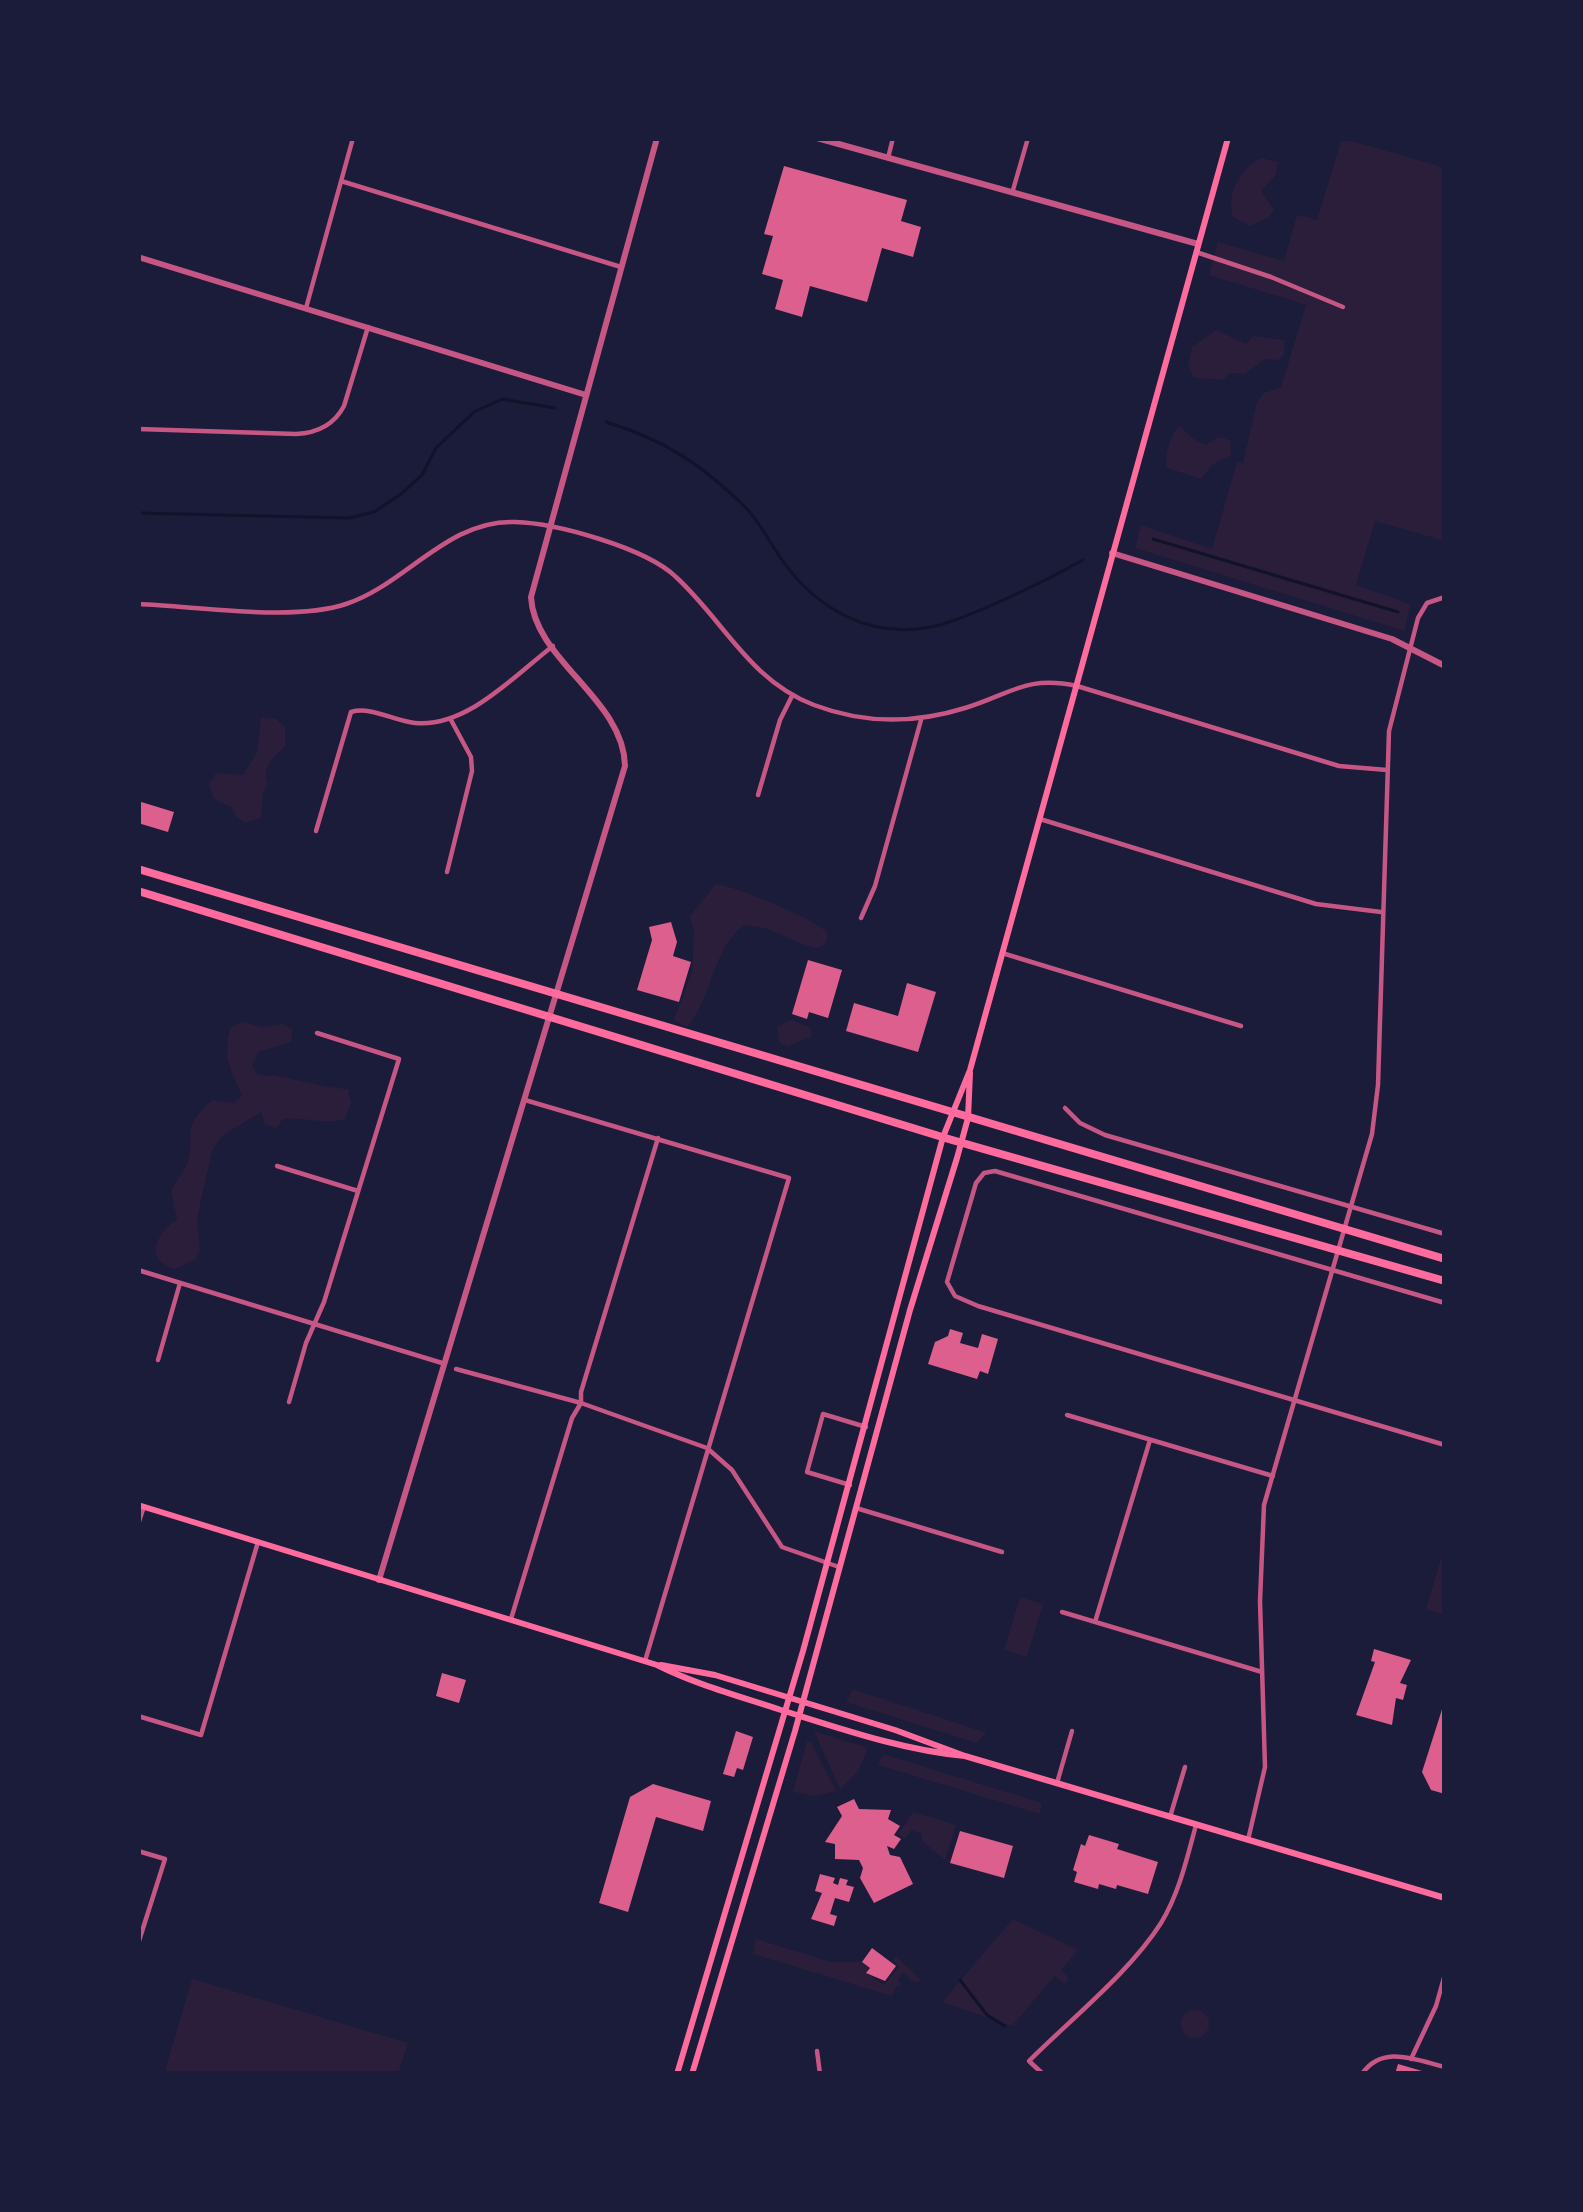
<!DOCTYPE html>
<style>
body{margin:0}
#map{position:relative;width:1583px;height:2212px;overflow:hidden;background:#1b1b3a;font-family:Helvetica,sans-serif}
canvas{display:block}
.frame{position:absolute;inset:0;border:141px solid #1b1b3a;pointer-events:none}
</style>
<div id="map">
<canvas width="1583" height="2212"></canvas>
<div class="frame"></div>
</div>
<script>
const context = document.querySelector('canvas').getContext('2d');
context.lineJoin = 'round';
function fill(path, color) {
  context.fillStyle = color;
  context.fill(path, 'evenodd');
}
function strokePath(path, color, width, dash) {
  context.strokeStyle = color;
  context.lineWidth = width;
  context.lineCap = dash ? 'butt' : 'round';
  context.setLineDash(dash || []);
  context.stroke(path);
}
const green = new Path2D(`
 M1342,138L1445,168V541L1375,521L1356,585L1410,604L1405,631L1135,548L1141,525L1212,549L1237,462L1243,463L1257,402L1264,393L1281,387L1306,305L1209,275L1218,242L1284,261L1297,215L1317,220Z
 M1261,158L1278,162L1276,175L1261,191L1274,210L1269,217L1250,226L1233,217C1226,194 1240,169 1261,158Z
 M1216,330L1246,344L1253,336L1284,340V355L1278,360L1265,359L1245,374L1230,373L1223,380L1194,378L1188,366L1192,347Z
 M1180,426L1196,441L1206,445L1218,437L1230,440L1231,455L1212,465L1201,479L1167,468C1164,456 1170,434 1180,426Z
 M261,717L276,719L285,727V746C273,759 261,766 268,785L263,793L261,818L245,823L236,817L232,808L213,798L209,783L216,773L243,775L257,752Z
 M716,884C737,887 814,918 828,933L826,943L818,948C790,944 771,923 743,926C711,952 713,997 687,1027L674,1020L692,972L694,931L690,916Z
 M792,1020L811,1028L812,1036L787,1047L779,1042L777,1026Z
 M242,1022L263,1027L283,1024L292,1029L291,1042L258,1052L252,1066L258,1075C289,1075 315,1087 348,1089L351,1103L345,1119C324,1126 305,1116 283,1119L276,1128L265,1125L261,1112L222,1136L212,1151L197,1219L200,1249L196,1259L175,1269C143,1259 156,1234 177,1219L171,1191C176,1181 183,1173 187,1164C198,1136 177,1129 213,1100L234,1103L242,1095C231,1070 221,1055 231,1027Z
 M1445,1545V1615L1426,1609Z
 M1020,1597L1043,1604L1027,1657L1004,1650Z
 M853,1689L987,1733L976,1743L846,1702Z
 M814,1731L868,1748L859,1770L840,1789Z
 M807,1741L811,1742L836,1791L814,1796L793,1792Z
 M883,1754L1042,1803L1040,1814L878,1765Z
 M913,1812L956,1825L945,1860L922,1841V1834L911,1830L905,1839L898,1834Z
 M1013,1919L1078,1950L1061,1970L1069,1978L1065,1984L1055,1976L1012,2026L942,2002Z
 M756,1939L831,1962H862L870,1968L867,1974L884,1985L899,1967L893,1960L896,1956L922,1981L913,1982L903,1972L898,1980L903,1987L897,1985L892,1996L753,1954Z
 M192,1979L408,2043L398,2074H164Z
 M1181 2024a14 14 0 1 1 28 0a14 14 0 1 1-28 0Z`);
const stream = new Path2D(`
 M606,422C665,440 701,464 745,507C760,522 770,543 782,560C817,609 869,639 931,627C969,619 1047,580 1083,560
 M138,513L349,518L374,512L401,494L422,475L436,448L474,412L502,399L555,408
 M1153,539L1398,612
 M960,1980L987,2015L1005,2026`);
const building = new Path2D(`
 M784,166L907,200L901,221L921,227L913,257L882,248L867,302L810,286L802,317L775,309L783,280L762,274L773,236L764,234Z
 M138,801L174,812L168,832L138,823Z
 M671,922L677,942L673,956L691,962L679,1002L637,990L652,940L649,927Z
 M808,960L842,970L828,1018L809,1012L807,1019L792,1014Z
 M907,983L936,992L918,1052L846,1031L854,1003L898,1016Z
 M950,1329L963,1333L960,1343L978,1348L982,1334L998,1339L988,1374L980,1371L977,1379L928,1364L935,1342L948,1336Z
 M1374,1649L1411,1660L1400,1683L1407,1685L1403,1700L1396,1698L1392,1725L1356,1715L1375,1662L1371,1661Z
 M442,1673L466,1680L459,1703L436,1696Z
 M1445,1700V1794L1431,1790L1422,1772Z
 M736,1731L753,1737L743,1770L737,1768L734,1777L723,1774Z
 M653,1784L711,1801L703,1831L656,1817L628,1912L599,1903L630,1797Z
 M854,1799L859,1809L891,1810L888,1819L900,1826L894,1835L901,1839L894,1849L887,1846L890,1855L900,1857L913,1884L874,1903L860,1878L863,1868L859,1860L835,1859V1844L825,1842L842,1816L837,1807Z
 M960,1831L1013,1846L1004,1878L950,1863Z
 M1089,1835L1119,1844L1117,1849L1158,1862L1148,1894L1117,1885L1116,1889L1099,1884L1098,1889L1074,1882L1077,1872L1073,1870L1081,1844L1085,1846Z
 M820,1874L835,1878L833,1883L838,1885L840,1878L848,1880L846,1885L854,1887L849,1902L835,1898L830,1914L837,1916L834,1926L811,1919L822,1893L815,1891Z
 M872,1948L896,1966L885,1981L866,1973L870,1968L862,1962Z
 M1398,2064L1429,2073V2074H1395Z`);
const minor = new Path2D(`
 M213,139V138
 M888,158L893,138
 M341,181L621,267
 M1013,190L1028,138
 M1196,252L1271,277L1343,307
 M306,308L353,138
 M138,429L296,434C318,433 334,425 344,406L368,327
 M138,604C197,606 292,622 346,604C405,585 448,519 515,522C556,523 646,548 676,577C724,621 749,680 814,705C864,724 914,724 965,708C1011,694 1026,675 1077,686L1339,766L1387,770
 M758,795L780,720L792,696
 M1040,819L1316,904L1381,912
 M316,831L351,712C371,706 394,721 415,723C467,728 515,675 553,646
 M447,872L472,771L471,757L451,720
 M861,918L875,886L921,720
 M1002,953L1241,1026
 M525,1100L789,1178L645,1661
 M1065,1108L1080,1123L1105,1135L1445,1234
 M277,1166L358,1191
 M138,1270L442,1363
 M1445,1303L995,1171L984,1173L976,1183L947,1282L955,1296L978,1306L1445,1445
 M158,1360L180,1283
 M456,1369L581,1403L707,1448L732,1470L782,1547L839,1567
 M289,1402L306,1343L324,1302L399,1059L317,1033
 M1067,1415L1273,1476
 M850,1485L807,1472L823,1414L866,1427
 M856,1508L1002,1552
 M1062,1612L1262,1672
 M511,1619L572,1418L581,1403V1392L658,1138
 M1095,1622L1150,1440
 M138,1716L201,1735L258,1542
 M1057,1783L1072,1731
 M1170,1817L1185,1767
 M1248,1840L1265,1767L1260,1601L1264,1505L1372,1134L1378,1085L1389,731L1418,618L1427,603L1445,597
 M138,1851L165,1859L138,1944
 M817,2051L820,2074
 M1411,2059L1436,2006L1445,1974
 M1043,2074L1029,2061C1071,2019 1130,1972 1161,1923C1179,1894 1187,1858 1196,1825
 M1362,2074C1382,2044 1416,2060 1445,2067`);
const tertiary = new Path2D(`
 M817,138L1198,244
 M138,257L586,395
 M1112,553L1392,639L1445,666
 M138,1522L143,1507
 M379,1580L625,766C624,699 534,660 531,597L657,138`);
const secondary = new Path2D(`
 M138,1505L657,1665C697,1685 739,1696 781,1710C842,1729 902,1750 965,1756
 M661,1665L715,1675L895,1730L965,1756L1445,1898
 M677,2074L803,1651L943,1137L970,1070L1228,138
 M692,2074L795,1731L910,1310L957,1158L968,1118L970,1073`);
const primary = new Path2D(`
 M138,869L1445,1259
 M138,891L952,1140L1445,1281`);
fill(green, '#2a1e3b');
strokePath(stream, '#12122b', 3);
fill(building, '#dd5f8e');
strokePath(minor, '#c65784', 4.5);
strokePath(tertiary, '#c65784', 6);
strokePath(secondary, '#ff6b9d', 6);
strokePath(primary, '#ff6b9d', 8);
</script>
